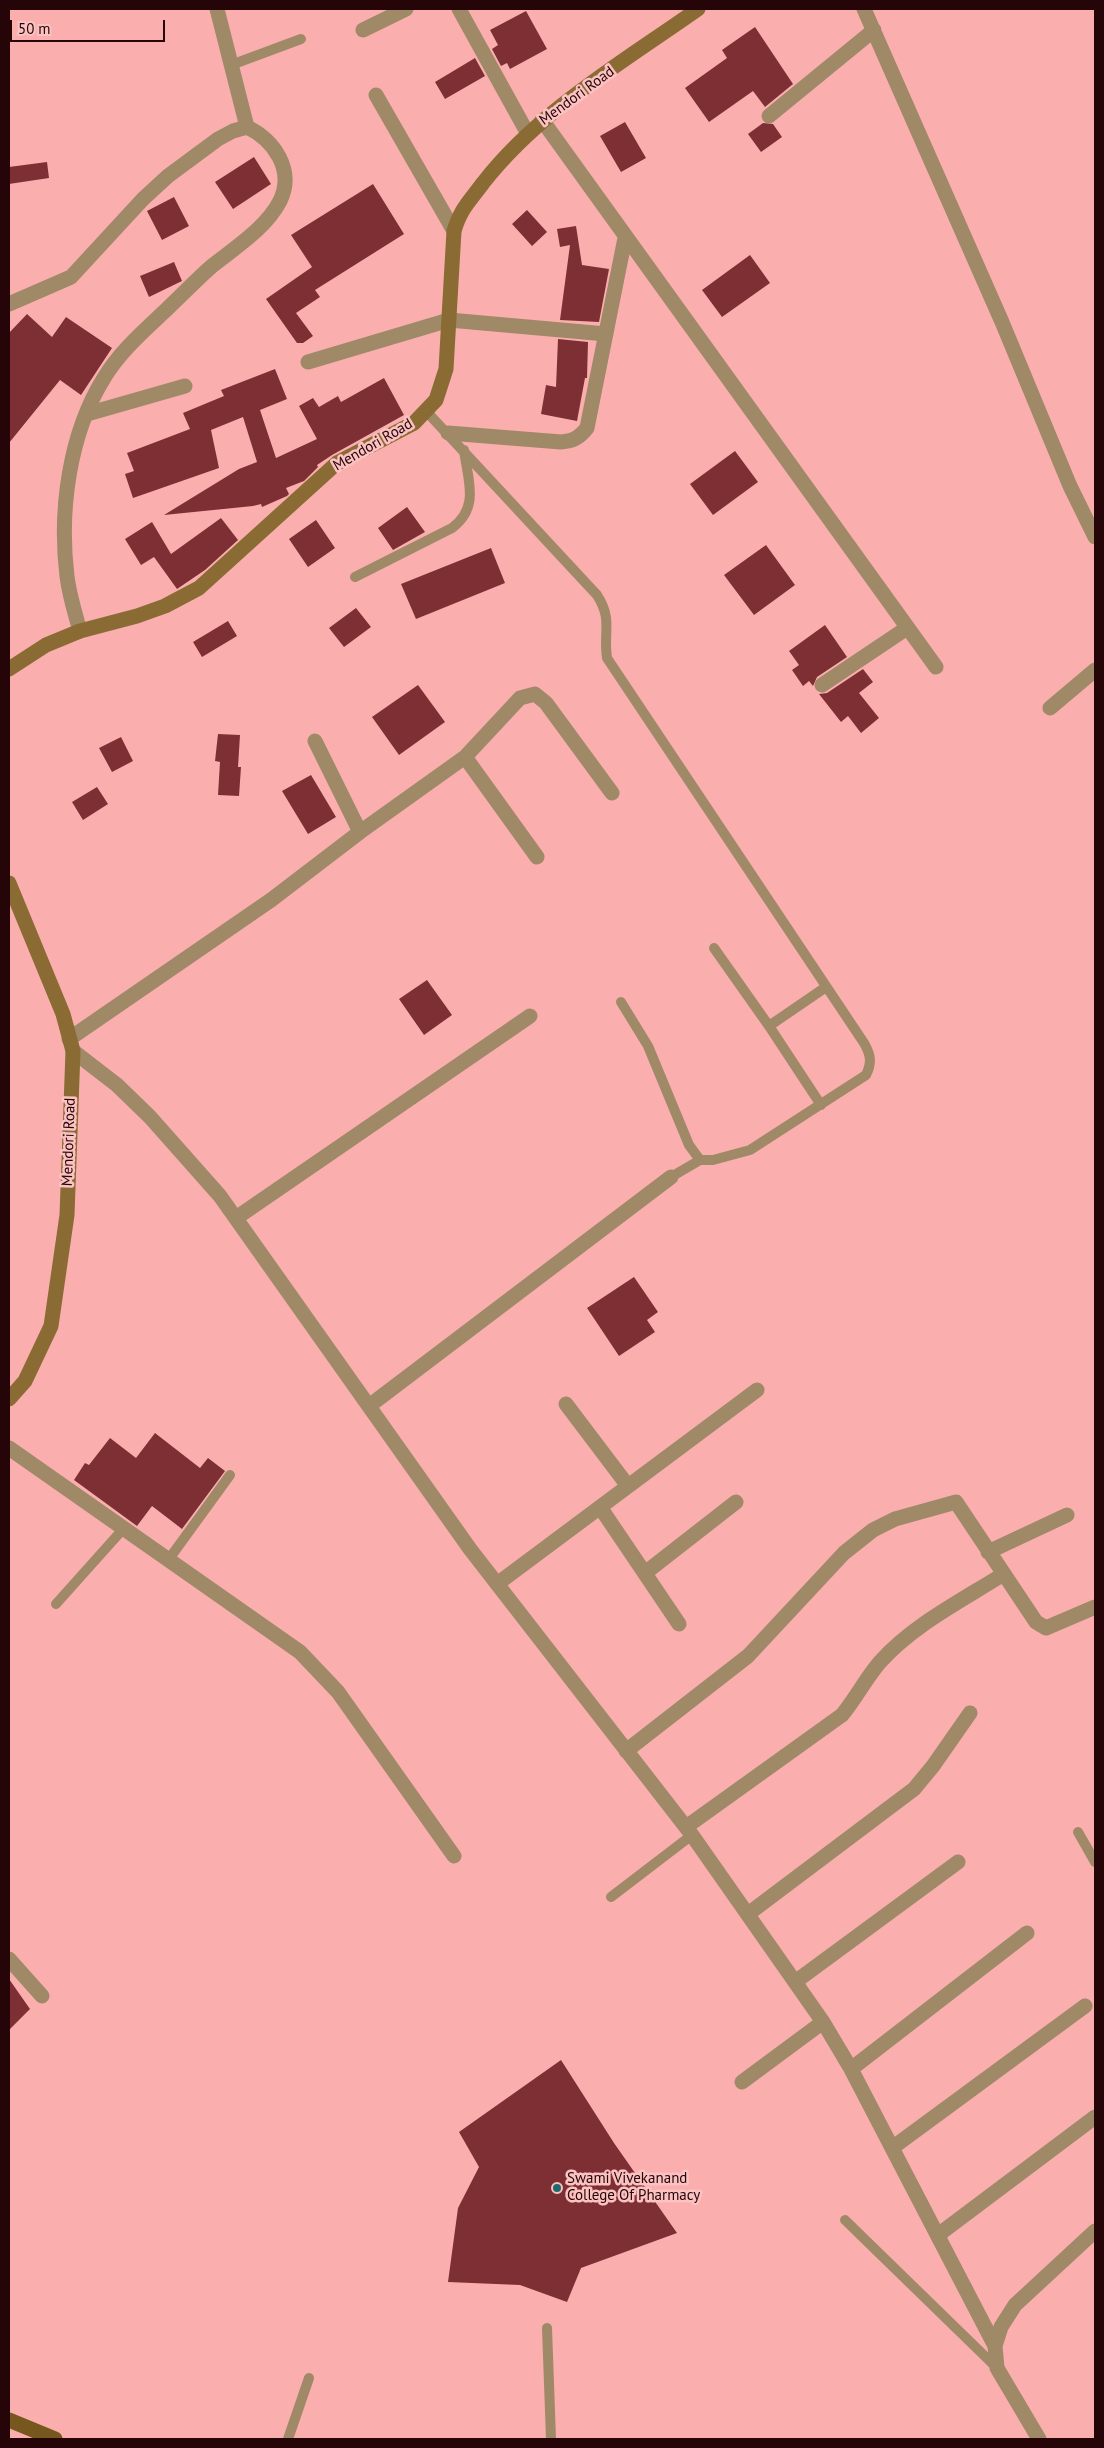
<!DOCTYPE html>
<style>
body{margin:0}
#map{position:relative;width:1104px;height:2448px;overflow:hidden;background:#faafae;font-family:"PT Sans",sans-serif}
canvas{display:block}
.frame{position:absolute;inset:0;border:10px solid #250508;pointer-events:none}
.scale{position:absolute;left:10px;top:20px;width:155px;height:22px;box-sizing:border-box;border:2px solid #250508;border-top:0;padding-left:6px;font-size:15px;line-height:18px;white-space:nowrap;color:#250508;-webkit-text-stroke:4px #fbc2c1;paint-order:stroke}
</style>
<div id="map">
<canvas width="1104" height="2448"></canvas>
<div class="frame"></div>
<div class="scale">50 m</div>
</div>
<script>
const context = document.querySelector('canvas').getContext('2d');
context.lineJoin = 'round';
function fill(path, color) {
  context.fillStyle = color;
  context.fill(path, 'evenodd');
}
function strokePath(path, color, width, dash) {
  context.strokeStyle = color;
  context.lineWidth = width;
  context.lineCap = dash ? 'butt' : 'round';
  context.setLineDash(dash || []);
  context.stroke(path);
}
function write(font, color, halo, rows, align = 'center') {
  context.font = font + ' "PT Sans",sans-serif';
  context.lineWidth = 5;
  context.setLineDash([]);
  context.textBaseline = 'middle';
  context.strokeStyle = halo;
  context.fillStyle = color;
  for (const [text, x, y, turn = 0] of rows) {
    context.save();
    context.translate(x, y);
    context.rotate((+turn || 0) * Math.PI / 180);
    context.textAlign = isNaN(turn) ? turn : align;
    if (halo) context.strokeText(text, 0, 0);
    context.fillText(text, 0, 0);
    context.restore();
  }
}
const building = new Path2D(`
 M526,11L547,49L510,69L507,63L501,66L492,49L498,45L490,30Z
 M755,27L793,84L765,107L753,91L709,122L685,88L727,58L722,50Z
 M475,58L485,76L445,99L435,82Z
 M625,122L646,158L621,172L600,136Z
 M763,123L773,124L782,137L761,152L748,134Z
 M254,157L271,184L233,209L215,182Z
 M47,162L49,178L9,184V167Z
 M373,184L404,234L315,290L320,297L296,313L313,336L303,343H297L266,299L312,267L291,235Z
 M174,197L189,226L162,240L147,211Z
 M527,210L547,232L532,246L512,224Z
 M576,226L582,265L609,269L599,322L560,320L570,245L560,247L557,229Z
 M750,255L770,283L722,317L702,290Z
 M174,262L182,281L149,297L140,276Z
 M27,314L52,337L66,317L112,348L81,395L60,380L9,443V333Z
 M558,339L588,342L587,378H585L577,421L541,414L546,385L556,387Z
 M275,369L287,399L260,410L276,458L317,439L299,406L313,398L319,407L338,396L341,402L384,378L404,415L332,455L317,465L318,467L304,481L286,488L289,494L287,496L262,507L261,504L253,506L164,515L239,469L257,462L243,417L211,430L219,468L133,498L125,474L134,471L127,453L190,429L183,413L224,396L221,390Z
 M735,451L758,482L713,515L690,484Z
 M407,507L425,532L393,550L378,528Z
 M221,518L238,540L205,570L177,589L154,557L141,565L125,539L152,522L171,554Z
 M316,520L335,548L308,567L289,539Z
 M766,545L795,585L754,615L724,575Z
 M491,548L505,583L416,619L401,584Z
 M356,608L371,627L344,647L329,628Z
 M228,621L237,636L202,657L193,642Z
 M825,625L847,657L817,677L813,686L809,681L803,686L792,670L799,665L789,651Z
 M863,669L873,682L859,693L879,718L861,733L848,716L841,722L819,694L827,693Z
 M418,685L445,722L399,755L372,717Z
 M218,734L240,735L238,767H241L239,796L218,795L220,762L215,761Z
 M121,737L133,761L112,772L99,748Z
 M311,775L336,817L308,834L282,791Z
 M97,787L108,804L83,820L72,802Z
 M427,980L452,1015L424,1035L399,999Z
 M634,1277L658,1312L647,1320L655,1332L619,1356L587,1308Z
 M155,1433L200,1468L208,1458L225,1471L182,1529L152,1506L137,1526L74,1480L85,1463L89,1465L110,1438L136,1458Z
 M9,1979L30,2009L9,2030Z
 M561,2060L614,2143L677,2233L581,2268L567,2302L520,2285L448,2282L458,2208L479,2167L459,2132Z`);
const lane = new Path2D(`
 M231,65L301,39
 M426,411L597,595C613,620 603,631 607,658L864,1043C871,1055 872,1063 866,1075L750,1150L713,1160H700L689,1145L648,1046L621,1002
 M355,577L452,528C480,507 468,481 464,450
 M714,948L769,1026L821,1105
 M769,1026L826,987
 M671,1177L700,1160
 M169,1559L230,1475
 M56,1604L124,1528
 M1078,1832L1095,1862
 M611,1897L692,1835
 M845,2220L997,2368
 M547,2328L551,2439
 M288,2439L309,2378`);
const street = new Path2D(`
 M217,9L247,127
 M459,9L528,134
 M864,9L1002,322L1070,486L1095,537
 M363,30L406,9
 M376,95L454,231
 M769,116L874,30
 M542,120L936,667
 M9,304L71,277L143,199L168,176L218,139L233,131L247,127C274,140 295,170 280,201C266,228 236,247 212,266C197,279 183,294 168,308C146,329 120,351 104,378C69,434 59,511 67,576C69,594 75,613 80,631
 M308,362L449,320L606,334
 M87,414L185,386
 M448,433L561,442C573,441 579,438 587,428L625,238
 M822,685L907,628
 M1050,708L1095,670
 M315,741L360,832
 M465,757L537,857
 M69,1039L271,900L360,832L465,757L520,698L535,694L546,703L612,793
 M73,1051L117,1085L150,1117L220,1196L470,1549L692,1835L823,2022L851,2069L995,2346
 M236,1218L530,1016
 M566,1404L628,1486
 M369,1406L671,1177
 M9,1448L300,1652L338,1692L454,1856
 M600,1507L679,1624
 M988,1552L1067,1515
 M645,1573L736,1502
 M497,1584L757,1390
 M626,1751L748,1656L844,1553L873,1530L895,1519L956,1502L1036,1622L1046,1628L1095,1607
 M686,1827L842,1715C856,1698 866,1678 880,1662C913,1625 961,1601 1002,1575
 M748,1914L914,1789L933,1766L970,1713
 M9,1959L42,1996
 M795,1982L958,1862
 M851,2069L1027,1933
 M742,2082L823,2022
 M892,2148L1085,2006
 M938,2235L1095,2117
 M1039,2439L997,2368L995,2346L1001,2327L1015,2305L1095,2231`);
const secondary = new Path2D(`
 M9,669L46,645L80,631L137,616L165,606L199,588L337,463L414,423L436,400L446,369L454,231C461,208 469,202 483,183C540,110 623,62 698,9
 M9,883L63,1014L73,1051L67,1215L51,1326L25,1381L9,1399`);
const primary = new Path2D(`
 M9,2420L55,2439`);
const markers = [
 [557,2188,5,"#1d6a6e"]
];
const streetNames = [
 ["Mendori Road",577,96,-36],
 ["Mendori Road",373,445,-30],
 ["Mendori Road",69,1142,-88]
];
const poiNames = [
 ["Swami Vivekanand",567,2179],
 ["College Of Pharmacy",567,2196]
];
fill(building, '#7d2f33');
strokePath(lane, '#9f8967', 10);
strokePath(street, '#9f8967', 15);
strokePath(secondary, '#8b6b34', 15);
strokePath(primary, '#76581e', 15);
for (const [x, y, r, color] of markers) {
  const dot = new Path2D();
  dot.arc(x, y, r, 0, 2 * Math.PI);
  context.fillStyle = color;
  context.fill(dot);
  strokePath(dot, '#fbc2c1', 2);
}
write('15px', '#250508', '#fbc2c1', streetNames);
write('15px', '#250508', '#fbc2c1', poiNames, 'left');
</script>
